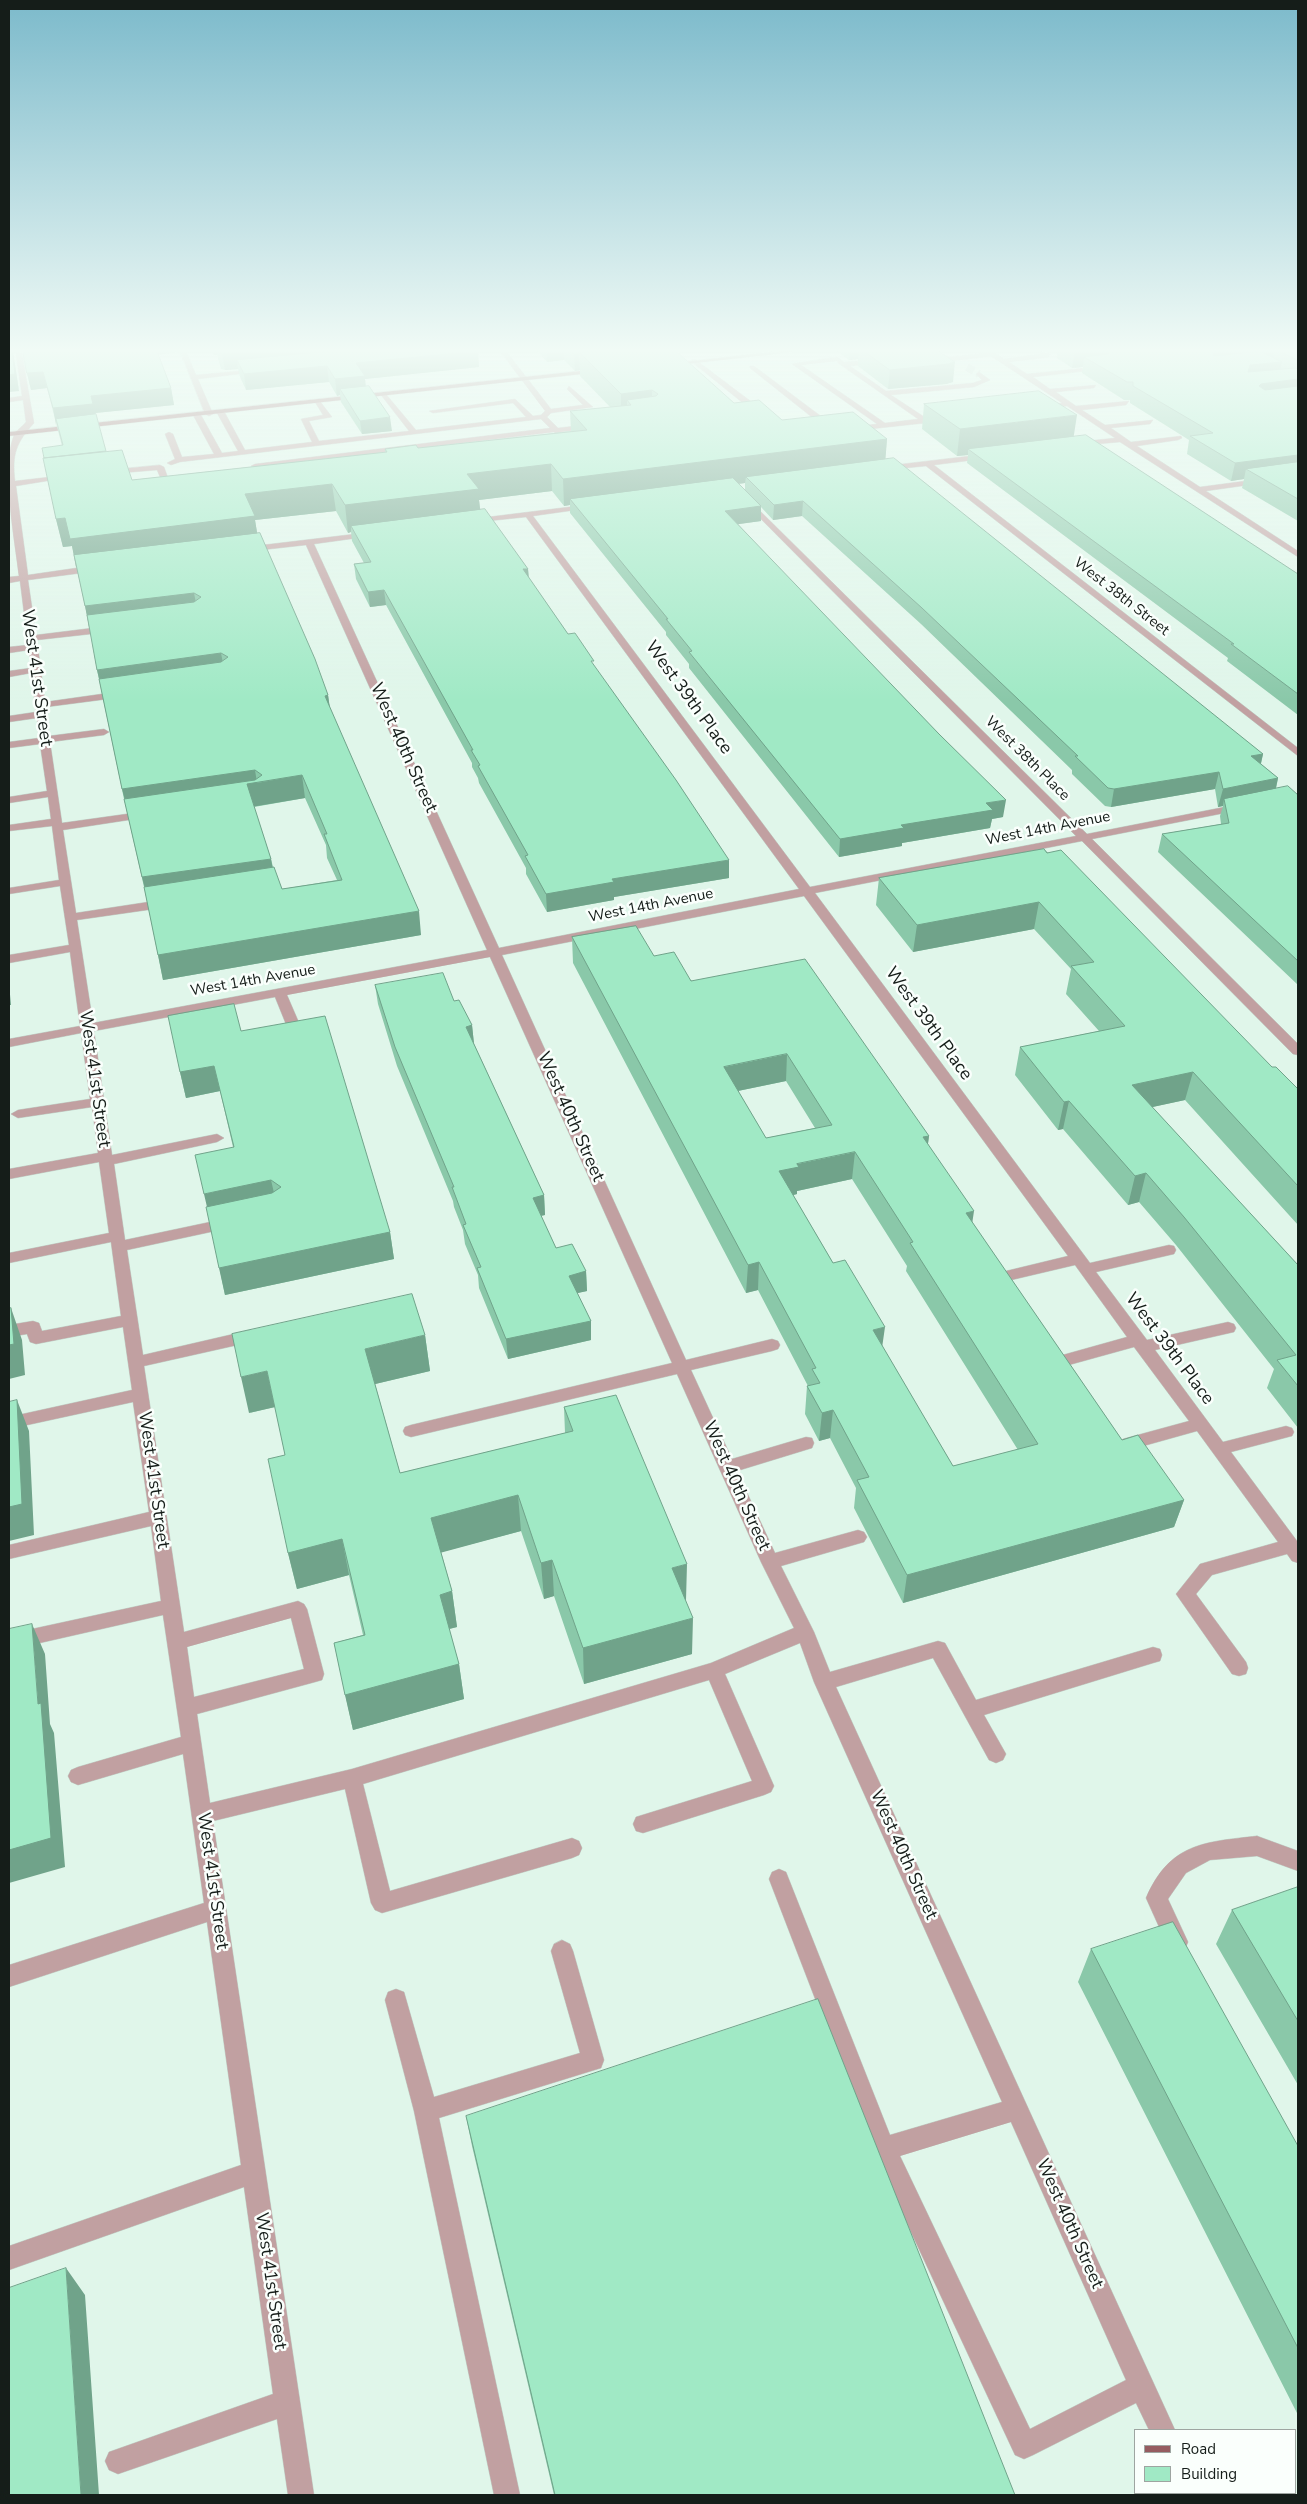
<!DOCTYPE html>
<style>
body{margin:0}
#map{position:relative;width:1307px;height:2504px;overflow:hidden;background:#e0f6ea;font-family:"Nunito Sans",sans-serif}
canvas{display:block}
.frame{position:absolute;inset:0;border:10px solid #151d19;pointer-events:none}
.legend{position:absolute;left:1134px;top:2429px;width:162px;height:65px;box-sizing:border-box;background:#fafffc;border:1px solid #9ea5a1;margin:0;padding:6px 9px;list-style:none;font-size:15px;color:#151d19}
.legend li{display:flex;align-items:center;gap:10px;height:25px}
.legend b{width:25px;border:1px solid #9ea5a1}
</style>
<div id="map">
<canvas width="1307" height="2504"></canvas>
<div class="frame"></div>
<ul class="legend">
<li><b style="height:6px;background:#965d61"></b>Road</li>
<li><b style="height:14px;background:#a0e9c5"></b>Building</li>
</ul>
</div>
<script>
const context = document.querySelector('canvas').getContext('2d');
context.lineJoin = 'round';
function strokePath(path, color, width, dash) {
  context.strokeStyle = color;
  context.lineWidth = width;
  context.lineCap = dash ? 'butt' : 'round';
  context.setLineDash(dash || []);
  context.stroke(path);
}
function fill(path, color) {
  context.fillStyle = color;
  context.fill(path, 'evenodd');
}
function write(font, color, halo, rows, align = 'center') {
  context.font = font + ' "Nunito Sans",sans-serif';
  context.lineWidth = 5;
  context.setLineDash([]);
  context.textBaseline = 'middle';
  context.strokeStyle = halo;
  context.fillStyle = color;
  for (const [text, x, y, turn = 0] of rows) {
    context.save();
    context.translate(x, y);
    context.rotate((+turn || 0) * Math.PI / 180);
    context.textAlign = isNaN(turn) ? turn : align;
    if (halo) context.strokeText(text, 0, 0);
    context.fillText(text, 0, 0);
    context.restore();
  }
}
const minorTunnel = new Path2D(`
 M967,367L979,374`);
const minor = new Path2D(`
 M180,351H186L196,375L260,369L263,371L198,379L213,414L209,416L205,414Z
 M500,351H506L551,409L583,405L567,389L569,386L593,407L551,413L547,417L558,428L592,424L596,426L595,428L561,432L574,447L570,449L554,432L255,468L251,466L255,464L550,428L541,419L180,462L171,465L167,463L175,459L165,434L169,432L173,434L182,457L214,454L193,415L197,413L201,415L222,453L238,451L217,413L221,411L225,413L245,450L312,442L301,419L323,415L315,402L319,400L332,417L309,421L319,441L409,431L381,395L385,393L416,430L526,417L513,403L433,413L429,411L515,399L533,416L541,415L545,411Z
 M985,351H992L1004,359L1041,354L1037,351L1050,354L1048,357L1009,362L1027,374L1105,366L1103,369L1033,377L1050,389L1096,385L1094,388L1056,392L1076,406L1129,401L1126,405L1082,410L1105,425L1153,420L1150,424L1111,428L1131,442L1181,436L1182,438L1178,440L1137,446L1200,487L1298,474V478L1206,491L1298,551V557L1120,442L1074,446V442H1077L1115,438L1067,406L1038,410V406L1062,403L991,356L950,361L929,356L932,354L950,357L986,353Z
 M19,352L22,354L34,423C16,443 12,454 15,481L67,475L71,477L16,486L28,575L97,565L101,568L97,571L28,580L36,635L109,626L114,629L109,632L37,640L45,702L123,691L128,694L123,697L46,707L49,736L104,729L109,732L104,735L50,742L62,823L148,811L153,814L148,817L63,830L76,913L168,899L174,903L168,907L77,920L93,1023L487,950L306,545L243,552V548L246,547L372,532L376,534L372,536L314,544L499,948L799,889L526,517L469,523L468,521L472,519L593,504V508H590L533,516L810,887L1076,836L744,502L743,500L747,498L1087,834L1240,804L1245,807L1240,810L1092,839L1298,1044V1055L1293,1054L1082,841L815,893L1090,1263L1169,1245L1174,1246L1176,1250L1174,1254L1096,1272L1147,1340L1228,1322L1234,1324L1236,1328L1234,1332L1155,1350L1223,1442L1286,1426L1292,1428L1294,1432L1292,1436L1231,1452L1297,1541L1298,1563L1292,1561L1287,1554L1212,1575L1196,1594L1246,1662L1248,1668L1246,1674L1239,1676L1232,1674L1176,1594L1200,1564L1278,1542L1197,1431L1129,1450L1123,1449L1121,1444L1123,1439L1189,1421L1134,1347L1058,1368L1052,1366L1050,1362L1052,1358L1127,1337L1075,1265L1007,1281L1002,1280L999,1276L1002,1272L1068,1256L804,896L502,955L686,1360L772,1339L778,1341L780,1345L778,1349L772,1351L691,1370L732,1459L806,1437L812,1438L814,1443L812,1448L737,1471L775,1553L858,1530L864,1532L867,1537L864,1542L781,1566L814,1632L830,1672L938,1641L945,1643L976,1700L1153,1647L1160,1649L1162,1655L1160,1661L1153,1663L984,1715L1006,1754L1003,1760L996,1763L989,1760L933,1658L836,1687L1175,2430H1149L1136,2403L1033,2455L1024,2459L1015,2455L876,2157L769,1879L772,1872L779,1869L786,1872L890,2135L1002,2102L814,1682L800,1643L725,1674L774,1786L771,1792L764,1795L643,1833L636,1831L633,1824L636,1817L752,1781L709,1680L363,1784L390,1891L572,1838L579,1841L582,1848L579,1855L572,1858L382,1913L375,1910L371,1903L345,1789L213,1821L314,2495H288L277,2419L118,2474L109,2470L105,2461L109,2452L273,2394L244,2187L9,2270V2246L241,2165L207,1922L9,1987V1965L204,1903L183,1754L78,1785L71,1782L68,1776L71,1770L78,1767L181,1737L163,1615L9,1650V1634L161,1601L151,1526L9,1559V1545L149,1512L133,1402L9,1429V1417L132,1390L123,1327L36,1344L30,1342L27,1334L9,1337V1325L33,1321L39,1323L42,1331L121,1316L111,1242L9,1263V1253L109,1233L99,1162L9,1179V1169L98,1153L92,1107L18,1118L11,1114L18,1110L90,1099L81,1033L9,1047V1039L80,1026L70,952L9,963V955L69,945L60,886L9,894V888L59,880L52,826L9,831V825L51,819L48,797L9,803V797L47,791L40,744L9,748V742L39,738L37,718L9,722V716L36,712L31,673L9,677V671L31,668L29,650L9,653V647L28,645L20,581L9,583V577L19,576C15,541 0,464 15,433C18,429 23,426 26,422L23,400L9,402V398L22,396L16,354ZM490,957L672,1363L411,1425L405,1427L403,1431L405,1435L411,1437L677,1374L761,1562L794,1628L711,1663L352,1769L210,1803L197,1714L315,1682L322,1680L324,1674L307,1609L304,1604L298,1601L184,1632L144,1366L251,1342L257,1340L259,1336L257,1332L251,1330L143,1355L127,1250L229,1228L236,1223L229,1218L125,1240L114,1164L217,1142L224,1138L217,1134L112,1155L94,1031L275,997L292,1039L299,1043L306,1039L287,995ZM291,1618L304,1669L194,1697L187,1647ZM1011,2122L1126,2380L1030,2429L900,2156Z
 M837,357L844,362L879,360L877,363L850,366L886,391L973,383L982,380L976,374L979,372L990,380L974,387L891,395L926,418L941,417L944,421L852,431L848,429L849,427L877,424L792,364ZM837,361L838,363L918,419L885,423L801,365Z
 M692,360H696L765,412V416H759L692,362Z
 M750,366H754L834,426V430H828L750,368Z
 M987,454H990V458L934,465L1298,748V756L926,466L886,470L882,468L886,466Z
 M160,465L164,467L175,497L168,495L157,470L109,474L105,472L109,470Z
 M1257,1836L1298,1851V1871L1257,1856L1210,1860L1186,1873L1168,1899L1188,1942L1185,1949L1177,1952L1169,1949L1146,1898C1170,1843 1204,1842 1257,1836Z
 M562,1940L570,1944L573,1951L604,2060L601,2068L439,2118L520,2495H494L414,2111L385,2000L388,1992L396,1989L404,1992L434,2097L580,2053L551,1951L554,1944Z
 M1177,2493H1203L1204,2495H1178Z`);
const major = new Path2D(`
 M781,351H799L669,366L666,364Z
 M599,369L601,372L9,436V432Z`);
const wall = new Path2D(`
 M9,351H179V352L158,354L171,388L174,405L95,413L106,451L132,480L385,452V449L418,448L571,431L570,411L610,407L580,376V370L575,371L564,360L547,362L537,351H679H676L734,403L782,420L887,439L885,459L1263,754L1261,764L1278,778L1276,789L1298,795V985L1158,852L1162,834L1221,824L1220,816L1223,806L1218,807L1215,789L1111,807L1105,806L1072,774V770L921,624L802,516L773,520L761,507V521L738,524L1003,817L992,819L990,828L902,843V846L839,857L689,668V664L666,635V632L570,513V505L564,506L552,491L479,500L480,510L528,569L529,578L568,634L594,666L729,878L614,897V900L547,912L526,874V868L479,783L478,778L472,767V763L386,605L370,607L356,579L354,564L364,563L352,541L351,532L348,533L336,511L255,520L257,533L328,695L330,708L421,935L163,980L158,955L144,887L124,799L97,670L87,615L72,546L63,547L56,519L62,446L47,388L31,390L27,373L23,351H13L19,391ZM745,483V491L738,484ZM305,798L326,845L327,858L337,880L282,889L273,867L271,859L254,807Z
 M212,351H477L479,367L365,379L366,386L392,431L362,434L341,402L340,395L337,396L329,382L246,390L240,377L238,369L225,370L221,369L217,355H214Z
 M837,351H938L953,382L946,384L888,389L858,366V359L849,360Z
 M1058,351H1298V521L1242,488L1244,479L1231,481L1187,454L1189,440L1130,403V400H1124L1082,373L1083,367L1072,368L1057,358Z
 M924,404L1074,436L1298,574V715L1227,661L1228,658L967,463L968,455L957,456L922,429Z
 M1044,849L1272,1067L1298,1089V1225L1185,1100L1152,1107L1298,1265V1428L1267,1388L1274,1369L1176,1245L1139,1202L1128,1205L1063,1129L1058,1130L1015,1075L1020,1047L1099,1031L1066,994L1071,969L1034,929L913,952L876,905L879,878Z
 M572,937L654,956L929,1136L928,1144L972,1222L1122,1440L1184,1500L1174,1527L903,1603L854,1508L856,1488L830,1438L819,1441L805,1414L807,1386H808L758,1290L746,1293L573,963ZM786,1081L815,1128L766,1138L738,1091ZM852,1179L907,1266L906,1271L1018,1450L953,1466L793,1195L797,1194V1191Z
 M375,985L454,1001L472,1025L474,1044L544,1195L545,1215L541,1216L556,1248L586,1271L587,1291L577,1293L591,1321V1340L508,1359L479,1288L478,1275L465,1244L463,1230L454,1207L453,1201L397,1066L378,1004Z
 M241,1031L390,1232L394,1259L225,1295L207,1207L233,1147L220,1091L186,1098L180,1072Z
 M425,1335L430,1371L375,1384L400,1473L565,1433L564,1407L686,1600H685L692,1654L584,1684L554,1596L544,1599L521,1531L441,1552L452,1591L457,1627L449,1629L459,1664L464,1699L353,1730L334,1643L363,1635L349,1575L297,1589L288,1553L285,1455L275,1407L249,1413Z
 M1298,1887V2085L1216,1944L1232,1910Z
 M1091,1949L1298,2146V2415L1078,1982Z
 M466,2116L1015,2495H554L472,2146Z`);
const shadedWall = new Path2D(`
 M12,351H13L14,358L19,391L9,392V375Z
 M155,351H179V352L155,355Z
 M213,351H217V355H214Z
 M260,351H425L237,360L238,369L225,370L222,354Z
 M478,351L479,367L365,379L366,393L340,389V395L337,396L335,379L356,363Z
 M547,351H564V360L547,362Z
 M850,351H859L858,359L849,360Z
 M1075,351H1110L1108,365L1084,357L1083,367L1072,368Z
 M1215,351H1248L1245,361L1213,366V355Z
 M1261,351H1274L1273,358L1259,359Z
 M574,354H579L580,370L575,371Z
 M955,362L953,382L946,384L888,389L890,370Z
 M1282,362L1278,379L1248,372L1250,365Z
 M327,366L329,382L246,390L244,374Z
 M43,372L47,388L31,390L27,373Z
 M1298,379V393L1257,401L1259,386L1261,384Z
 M171,388L174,405L95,413L97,421L56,419V425L53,408L91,396Z
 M652,390V415L631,405L627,400V418L621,419V394Z
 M1077,415L1073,441L968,449V455L957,456L960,429Z
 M390,417L392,431L362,434L360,421Z
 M887,439L885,465L746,477L745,483L574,504L570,499V505L564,506L563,479Z
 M1298,455V473L1246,469L1244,479L1231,481L1235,463Z
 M551,464L552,491L479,500L481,516L351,526V532L348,533L345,505L467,474Z
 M332,484L336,511L255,520L259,544L76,567L72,546L63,547L56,519L245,494Z
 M803,501L802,516L773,520L774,505Z
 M761,506V521L725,526V511Z
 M523,569H528L529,584Z
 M384,590L386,605L370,607L368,592Z
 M194,593L198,613L89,627L85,606Z
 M221,653L225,674L102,691L97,670Z
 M328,695L331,717L325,696Z
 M1263,754L1259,771L1251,756Z
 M255,770L257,783L302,775L305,798L251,807L128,812L122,789Z
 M1219,772L1215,789L1111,807L1114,789Z
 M1278,778L1274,796L1224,799L1223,806L1218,807L1223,789Z
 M1006,800L1003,817L992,819L990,828L902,843V846L839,857L840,839L901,825L986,803Z
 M271,859L275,882L148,901L142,877Z
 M729,860V878L614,897V900L547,912L546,894L612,879Z
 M1039,902L1034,929L913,952L917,925Z
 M419,911L421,935L163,980L158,955Z
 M9,984L11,1005H9Z
 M472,1025L474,1044L466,1027Z
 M787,1054L786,1081L723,1094L724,1067Z
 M214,1066L220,1091L186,1098L180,1072Z
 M1193,1072L1185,1100L1125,1113L1132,1085Z
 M1069,1101L1063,1129L1058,1130L1064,1102Z
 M929,1136L925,1164L923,1137Z
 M855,1152L852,1179L797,1191V1194L778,1199L779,1171L797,1164Z
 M1146,1173L1139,1202L1128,1205L1135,1176Z
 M271,1180L277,1206L210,1220L204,1194Z
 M544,1195L545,1215L534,1217L533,1198Z
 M974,1211L970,1238L966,1213Z
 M390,1232L394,1259L225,1295L219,1268Z
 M759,1262L758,1290L746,1293L748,1265Z
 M586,1271L587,1291L569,1295V1276Z
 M11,1308L22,1340L25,1375L9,1379V1345Z
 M591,1321V1340L508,1359L506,1339Z
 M885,1327L881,1355L873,1330Z
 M425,1335L430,1371L371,1385L365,1349Z
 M267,1371L275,1407L249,1413L241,1377Z
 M17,1400L29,1431L34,1535L9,1541V1507Z
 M833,1410L830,1438L819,1441L822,1413Z
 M518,1495L521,1531L436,1554L431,1518Z
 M1184,1500L1174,1527L903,1603L907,1575Z
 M342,1539L349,1575L297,1589L288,1553Z
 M552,1560L554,1596L544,1599L541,1563Z
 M687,1564L686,1600L672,1604V1568Z
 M452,1591L457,1627L445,1630L440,1595Z
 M693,1618L692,1654L584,1684L583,1648Z
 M32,1624L45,1654L50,1724L54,1733L65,1867L9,1883V1850L38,1704Z
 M459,1664L464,1699L353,1730L345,1695Z
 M66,2268L85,2295L99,2495H81Z`);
const building = new Path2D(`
 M9,351H12L15,374L9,375Z
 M23,351H157L171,388L91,396L93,404L53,408L43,372L27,373Z
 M218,351H260L222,354L219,353Z
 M331,351H478L356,363L365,376L335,379L327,366L244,374L237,360Z
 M570,351H598L579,352V354H574Z
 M598,351H676L734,403L759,400L782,420L853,412L887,439L563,479L551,464L467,474L479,489L345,505L332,484L245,494L255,516L70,539L65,518L56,519L43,458L122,450L132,480L387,452L385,449L416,445L418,448L587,430L570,411L631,405L627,400L656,396L658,394L652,390L621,394L579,352Z
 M864,351H938L955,362L948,364L890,370Z
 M1110,351H1215L1213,355L1215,356L1260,351L1282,362L1250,365L1248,372L1295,368L1298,369V379L1261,384L1259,386L1265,390L1298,386V455L1235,463L1190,436L1213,433L1133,386V382H1127L1084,357L1108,354Z
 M1279,351H1298V360Z
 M369,386L390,417L360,421L340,389Z
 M1039,391L1077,415L960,429L924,404Z
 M96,414L106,451L44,458L42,448L63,445L56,419Z
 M1086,435L1298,574V694L1231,644H1234L968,449Z
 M894,458L1263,754L1251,756L1278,778L1223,789L1219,772L1114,789L1108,788L1075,756H1078L922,608L803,501L774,505L746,477Z
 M1298,462V499L1246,469Z
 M733,478L761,506L725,511L939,734L1006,800L986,803L993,810L901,825L904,828L840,839L689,652L692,651L666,619H668L570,499Z
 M485,509L528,569H523L568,634L575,633L594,661H591L676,780L729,860L612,879L614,882L546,894L525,856L528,855L478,766L480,765L471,750H473L384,590L368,592L354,564L371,562L351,526Z
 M260,533L315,659L328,695L325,696L419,911L158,955L144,887L274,867L282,889L342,880L324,834H327L302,775L247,784L271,859L142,877L124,799L255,780L262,775L255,770L122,789L99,679L221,662L228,657L221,653L97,670L87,615L194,602L201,597L194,593L85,606L74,555Z
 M1288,786L1298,795V961L1162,834L1229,823L1224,799Z
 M1044,849L1047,853L1061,850L1272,1067H1276L1298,1089V1186L1193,1072L1132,1085L1298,1265V1386L1277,1360L1296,1355L1184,1217L1146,1173L1135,1176L1069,1101L1064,1102L1020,1047L1125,1026L1071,966L1094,962L1039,902L917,925L879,878Z
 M636,926L654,956L674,952L691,981L805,959L929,1136L923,1137L974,1211L966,1213L1122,1440L1138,1435L1184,1500L907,1575L857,1480L869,1477L833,1410L822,1413L807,1386L820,1383L812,1369L816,1368L759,1262L748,1265L572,937ZM787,1054L832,1125L766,1138L724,1067ZM855,1152L913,1242L910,1243L1038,1444L953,1466L873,1330L885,1327L845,1260L833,1263L779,1171L799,1167L797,1164Z
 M443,973L454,1001L459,1000L472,1025L466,1027L544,1195L533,1198L556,1248L572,1244L586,1271L569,1276L591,1321L506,1339L477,1268L481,1267L463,1225L466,1224L452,1187H454L395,1047L375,985Z
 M234,1004L241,1031L325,1016L390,1232L219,1268L206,1207L272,1193L281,1187L271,1180L204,1194L195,1155L234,1147L214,1066L180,1072L168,1016Z
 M412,1294L425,1335L365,1349L400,1473L573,1431L564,1407L616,1395L687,1564L672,1568L693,1618L583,1648L552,1560L541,1563L518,1495L431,1518L452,1591L440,1595L459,1664L345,1695L334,1643L365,1635L342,1539L288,1553L268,1459L285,1455L267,1371L241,1377L232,1334Z
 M11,1308L14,1344L9,1345V1309Z
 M17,1400L22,1504L9,1507V1402Z
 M32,1624L38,1704L41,1703L51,1838L9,1850V1629Z
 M1298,1887V2021L1232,1910Z
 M1173,1922L1298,2146V2348L1091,1949Z
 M818,1999L1015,2495H555L466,2116Z
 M66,2268L81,2495H9V2288Z`);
const farStreetnames = [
 ["West 38th Street",1121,597,38],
 ["West 38th Place",1027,759,45],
 ["West 14th Avenue",1048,829,-11],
 ["West 14th Avenue",651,906,-11],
 ["West 14th Avenue",253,981,-10]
];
const streetNames = [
 ["West 41st Street",36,678,82],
 ["West 39th Place",688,698,54],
 ["West 40th Street",403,748,66],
 ["West 39th Place",928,1024,54],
 ["West 41st Street",94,1079,82],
 ["West 40th Street",570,1117,66],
 ["West 39th Place",1169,1349,53],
 ["West 41st Street",153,1480,82],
 ["West 40th Street",736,1486,66],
 ["West 40th Street",903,1855,66],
 ["West 41st Street",212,1881,82],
 ["West 40th Street",1069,2224,66],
 ["West 41st Street",270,2281,82]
];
strokePath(minorTunnel, '#c2d5cb', 8, [8, 4]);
strokePath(minor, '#c0d3c9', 1);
strokePath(major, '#c0d3c9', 1);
fill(minor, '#c1a0a1');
fill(major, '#965d61');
fill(wall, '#8ac8a9');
fill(shadedWall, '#70a38a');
fill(building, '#a0e9c5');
strokePath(building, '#70a38a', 1);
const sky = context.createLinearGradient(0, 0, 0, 701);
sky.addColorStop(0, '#7cbacb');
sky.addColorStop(0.5, '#f1fbf6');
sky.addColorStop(1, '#f1fbf600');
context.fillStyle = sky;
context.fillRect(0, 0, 1307, 701);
write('15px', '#151d19', '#fafffc', farStreetnames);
write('18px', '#151d19', '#fafffc', streetNames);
</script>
